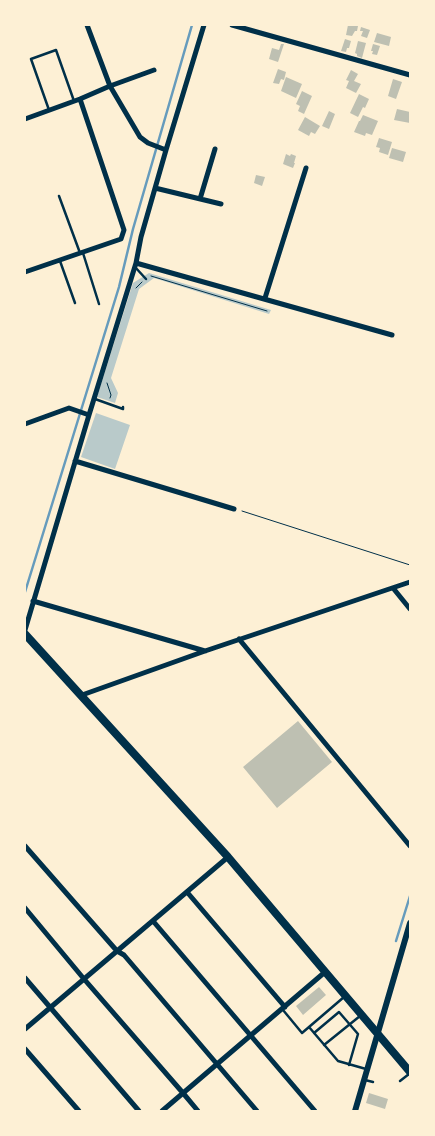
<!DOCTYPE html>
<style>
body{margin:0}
#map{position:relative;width:435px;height:1136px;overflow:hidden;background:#fdf0d5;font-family:Poppins,sans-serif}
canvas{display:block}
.frame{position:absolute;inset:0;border:26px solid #fdf0d5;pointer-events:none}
</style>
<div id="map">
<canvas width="435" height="1136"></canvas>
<div class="frame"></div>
</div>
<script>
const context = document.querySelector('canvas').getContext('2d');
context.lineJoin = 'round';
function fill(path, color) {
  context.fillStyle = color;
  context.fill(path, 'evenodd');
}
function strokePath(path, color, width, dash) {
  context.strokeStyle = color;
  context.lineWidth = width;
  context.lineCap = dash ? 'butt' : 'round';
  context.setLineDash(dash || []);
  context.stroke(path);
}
const green = new Path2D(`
 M149,273L271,310L269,314L154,278L139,289L111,378L118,393L115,403L97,397L133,283Z
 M96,413L130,425L115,469L81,457Z`);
const stream = new Path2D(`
 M25,592L119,287L133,229L192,25
 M396,941L410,896`);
const building = new Path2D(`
 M348,25L358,26L357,31H355L352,36L346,35Z
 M361,27L370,30L367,38L361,36L363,31H360Z
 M377,33L391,37L389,46L374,42Z
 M345,39L351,41L349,48H347L346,52L341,51Z
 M358,41L366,43L362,58L357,56V54L355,53Z
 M281,44H284L278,62L269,59L272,48L279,50Z
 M373,44L380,46L377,55L372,54L373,51H371Z
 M278,69L286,72L284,80L281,79L279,84L273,83Z
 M351,70L358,74L354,81L361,84L356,93L346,88L349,81L346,80Z
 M286,77L302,84L296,98L281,91Z
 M393,79L402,82L396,99L388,96Z
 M302,91L312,96L304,114L298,111L300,106L296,104Z
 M359,94L369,99L365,108L363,107L358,117L350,113Z
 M397,109L410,112V123L394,120Z
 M329,111L335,114L329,129L322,126Z
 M363,115L378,121L372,135L366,133L365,136L354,132L359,121H360Z
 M305,117L320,126L315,134L311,132L309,136L298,130Z
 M379,138L392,142L388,155L379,152L380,148L376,147Z
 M392,148L406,152L403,162L389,158Z
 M286,154L290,156L291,154L296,156L294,163H295L293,168L283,164Z
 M256,175L265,177L262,186L254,183Z
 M298,721L332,762L277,808L243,767Z
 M319,987L326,995L303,1015L296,1006Z
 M369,1093L388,1099L385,1109L366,1103Z`);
const path = new Path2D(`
 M151,276L267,311
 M136,288L142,282
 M107,383L111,395L110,398
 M242,511L410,565`);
const service = new Path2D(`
 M49,110L31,59L56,50L74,101
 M59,196L80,253
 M83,253L99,304
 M60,261L75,303
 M135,267L146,279
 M95,399L123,409V407
 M344,997L309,1027L338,1061L366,1069
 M283,1010L302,1033L309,1027
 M314,1033L339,1012L358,1034L349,1065
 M324,1045L360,1016
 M365,1080L373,1082
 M400,1081L409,1074`);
const minor = new Path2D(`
 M87,25L110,86L140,137L148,143L166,150
 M232,25L410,75
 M25,119L80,99L110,86L154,70
 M155,188L221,204
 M200,199L215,149
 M136,263L392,335
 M25,272L121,239L124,230L80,99
 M265,298L306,168
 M25,424L69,408L89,415
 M75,461L234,509
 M393,588L410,609
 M33,601L205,651
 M25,630L89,415L136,263L141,237L166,150L204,25
 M239,639L410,846
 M82,695L205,651L410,582
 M25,846L117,951L124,955L257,1111
 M187,892L285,1007
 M25,908L84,979L183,1093L198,1111
 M153,921L315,1111
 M25,978L139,1111
 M25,1029L228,857
 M25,1049L79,1111
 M162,1111L325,972`);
const tertiary = new Path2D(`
 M355,1111L410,923`);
const primary = new Path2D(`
 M25,634L228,857L410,1072`);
fill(green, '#b9caca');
strokePath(stream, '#669bbc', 2.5);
fill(building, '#bec0b2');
strokePath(path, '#003049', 1);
strokePath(service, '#003049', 2.5);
strokePath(minor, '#003049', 5);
strokePath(tertiary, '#003049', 6);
strokePath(primary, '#003049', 8);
</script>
